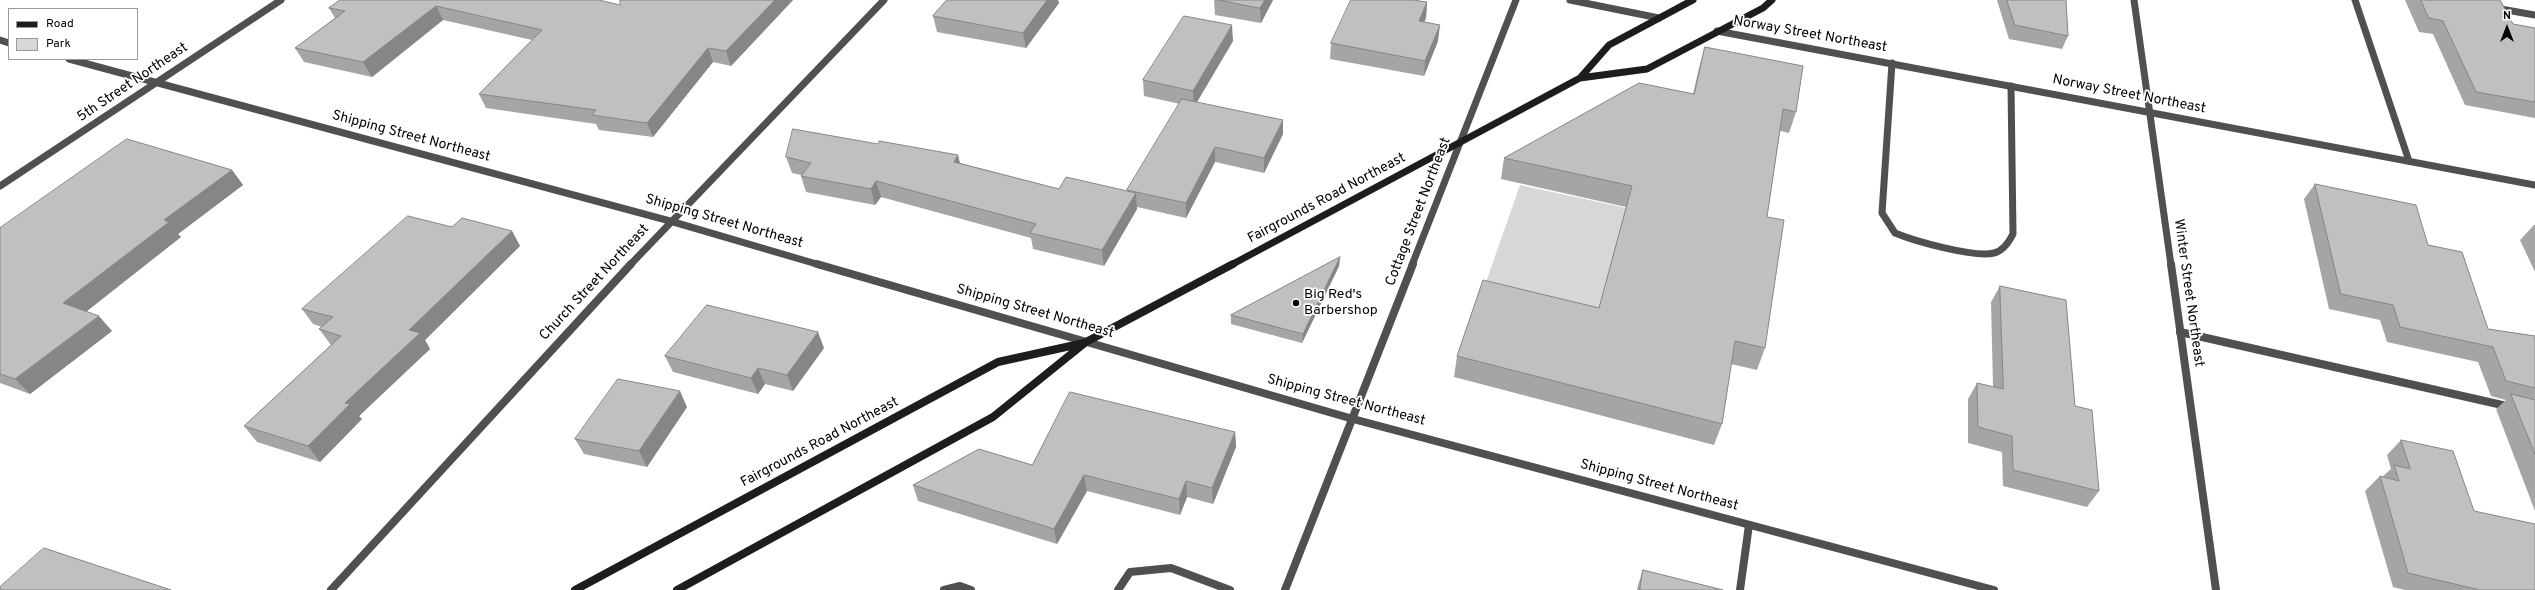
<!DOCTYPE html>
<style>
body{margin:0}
#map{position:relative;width:2535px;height:590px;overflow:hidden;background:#fff;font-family:Overpass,sans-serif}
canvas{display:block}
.legend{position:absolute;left:8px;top:8px;width:130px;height:52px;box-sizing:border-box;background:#fff;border:1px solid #999;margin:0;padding:5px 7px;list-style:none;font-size:12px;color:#000}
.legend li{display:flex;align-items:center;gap:8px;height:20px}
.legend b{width:20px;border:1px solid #999}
.north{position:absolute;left:2487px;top:8px;width:40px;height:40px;-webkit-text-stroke:3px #fff;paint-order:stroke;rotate:0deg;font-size:11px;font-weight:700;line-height:16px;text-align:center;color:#000}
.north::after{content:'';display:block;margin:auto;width:14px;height:18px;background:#000;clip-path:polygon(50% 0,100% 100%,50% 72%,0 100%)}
</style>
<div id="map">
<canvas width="2535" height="590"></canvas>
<ul class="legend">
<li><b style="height:5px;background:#1d1d1d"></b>Road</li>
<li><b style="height:11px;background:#d7d7d7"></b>Park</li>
</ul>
<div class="north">N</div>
</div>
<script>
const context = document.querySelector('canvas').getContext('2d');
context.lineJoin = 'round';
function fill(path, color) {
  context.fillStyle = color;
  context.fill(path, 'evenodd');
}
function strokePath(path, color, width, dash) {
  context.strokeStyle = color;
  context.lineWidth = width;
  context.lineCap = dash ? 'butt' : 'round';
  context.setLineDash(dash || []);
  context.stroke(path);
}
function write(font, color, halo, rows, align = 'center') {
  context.font = font + ' Overpass,sans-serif';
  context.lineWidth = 3.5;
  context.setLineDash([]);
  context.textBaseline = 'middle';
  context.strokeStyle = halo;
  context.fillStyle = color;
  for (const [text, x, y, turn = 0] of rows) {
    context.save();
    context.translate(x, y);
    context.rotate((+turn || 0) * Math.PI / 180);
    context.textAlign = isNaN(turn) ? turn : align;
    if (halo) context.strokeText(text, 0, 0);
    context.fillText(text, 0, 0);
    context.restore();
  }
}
const green = new Path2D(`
 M1520,185L1626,208L1594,329L1479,302Z`);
const laneFar1 = new Path2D(`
 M2355,0L2409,161
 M2495,8L2535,15
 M1892,63L1882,213L1895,233C1914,241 1975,258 1994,253C2003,251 2009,242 2013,234L2011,86`);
const lane = new Path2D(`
 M2180,332L2511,407
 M944,590L960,586L971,590
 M1118,590L1130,572L1171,568L1230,590
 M1740,590L1749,525`);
const streetFar1 = new Path2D(`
 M1570,0L1659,18
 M2134,0L2171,265
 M1717,31L2535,185
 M0,40L9,43
 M69,59L670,221L820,265
 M0,186L281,0
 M630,265L884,0
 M1412,265L1516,0`);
const street = new Path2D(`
 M817,264L1353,419L1994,590
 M2171,264L2216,590
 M331,590L631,264
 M1285,590L1413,264`);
const secondaryFar1 = new Path2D(`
 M1580,78L1609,45L1693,0
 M1231,265L1580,78L1647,69L1763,8L1772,0`);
const secondary = new Path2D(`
 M575,590L998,362L1084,343
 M677,590L993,417L1086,342L1233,264`);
const wall = new Path2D(`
 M340,0L620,5V0H793L731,66L713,62L653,137L599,130L596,124L486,108L479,94L532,40L443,20L372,77L304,62L295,48L335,18L329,8Z
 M947,0H1058L1059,3L1026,48L937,32L933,16Z
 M1214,0H1273L1261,23L1215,15Z
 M1997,0H2066L2068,36L2062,49L2009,39Z
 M2405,0H2500L2513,24L2535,28V118L2465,105L2433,34L2419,32Z
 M1427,2L1426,18L1424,22L1438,41L1424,76L1330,59L1331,43Z
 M1233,41L1197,102L1283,134L1264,173L1215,162L1186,218L1137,207V209L1104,266L1033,249L1031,238L881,197L875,205L806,192L801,176V175L792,173L786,157L878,144L958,155L960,163L1059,189L1127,191L1180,104L1144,96L1143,80Z
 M1705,47L1796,112L1789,133L1780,131L1767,217L1765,348L1757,370L1731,364L1722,424L1714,445L1454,377L1457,356L1599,308L1626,207L1501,179L1504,158L1693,94L1699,68Z
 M232,170L243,185L178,234L181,237L86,311L112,331L30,394L0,383V228Z
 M2315,184L2428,245L2488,329L2535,336V511L2496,409L2506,400L2491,396L2478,362L2387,342L2380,320L2329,309L2304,199Z
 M2535,224V272L2520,240Z
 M452,227L512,231L520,246L425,340L430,349L359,416L362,419L320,462L257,442L244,426L331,345L319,329L322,327L313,324L302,309Z
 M1340,257L1339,266L1302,343L1231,324V315Z
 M2000,286L2075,406L2099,491L2087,507L2003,486L2002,452L1968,443V399L1977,383L1993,387L1991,302Z
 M824,348L793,391L765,384L758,394L673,372L665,356Z
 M687,407L647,467L584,454L575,439Z
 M1235,432L1236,447L1213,504L1187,497L1180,515L1087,491L1057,544L918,501L913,485Z
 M2401,440L2474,511L2535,590H2405L2393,587L2365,491L2380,476L2382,477L2391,469L2387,455Z
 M1643,570L1723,590H1637L1638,585Z`);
const shadedWall = new Path2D(`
 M775,0H793L731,66L726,51Z
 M1047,0H1058L1059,3L1026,48L1023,33Z
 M1265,0H1273L1261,23L1260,8Z
 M1427,2L1426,18L1418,37L1419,21Z
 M436,6L443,20L372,77L363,62Z
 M1232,25L1233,41L1194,107L1193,91Z
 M1440,25L1438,41L1424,76L1425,61Z
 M708,48L713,62L653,137L647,123Z
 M1283,120V134L1264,173V158Z
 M1215,147V162L1186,218V203Z
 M958,155L961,171L954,162Z
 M232,170L243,185L178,234L181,237L77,319L63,303L164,220Z
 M876,181L881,197L875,205L871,189Z
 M1136,193L1137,209L1104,266L1102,250Z
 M512,231L520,246L425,340L430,349L359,416L362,419L320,462L308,446L345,403L409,330Z
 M1340,257L1339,266L1302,343L1303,334Z
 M99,316L112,331L30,394L15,379Z
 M818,332L824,348L793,391L787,375Z
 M758,368L765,384L758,394L751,378Z
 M680,391L687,407L647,467L639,451Z
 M1235,432L1236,447L1213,504L1212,488Z
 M1084,475L1087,491L1057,544L1054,529Z
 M1186,481L1187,497L1180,515L1179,499Z`);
const building = new Path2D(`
 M340,0H599L620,5V0H775L726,51L708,48L647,123L592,115L596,110L479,94L542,30L436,6L363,62L295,48L345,11L329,8Z
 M947,0H1047L1023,33L933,16Z
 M1219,0H1265L1260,8Z
 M1351,0H1413L1427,2L1419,21L1440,25L1425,61L1331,43Z
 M2007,0H2066L2068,36L2015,25Z
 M2421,0H2500L2513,24L2535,28V102L2476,92L2443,21L2429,18Z
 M1184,16L1232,25L1193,91L1143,80Z
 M1705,47L1803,66L1796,112L1783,109L1767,217L1784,220L1765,348L1735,341L1722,424L1457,356L1483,280L1599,308L1632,186L1504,158L1639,83L1694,94Z
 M1182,99L1283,120L1264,158L1215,147L1186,203L1127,190Z
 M793,129L878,144L879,141L958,155L954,162L1059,189L1066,177L1136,193L1102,250L1030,233L1036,224L876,181L871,189L801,176L811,163L786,157Z
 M127,139L232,170L164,220L169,222L63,303L99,316L15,379L0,374V228Z
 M2315,184L2416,205L2428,245L2462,252L2488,329L2535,336V388L2506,381L2493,347L2400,327L2393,305L2341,294Z
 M408,216L452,227L462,218L512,231L409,330L420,333L345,403L350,404L308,446L244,426L341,336L319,329L333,317L302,309Z
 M1340,257L1303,334L1231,315Z
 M2000,286L2066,300L2075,406L2092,410L2099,491L2013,470L2012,436L1978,427L1977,383L2003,389Z
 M707,305L818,332L787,375L758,368L751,378L665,356Z
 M618,379L680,391L639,451L575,439Z
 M1070,392L1235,432L1212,488L1186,481L1179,499L1084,475L1054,529L913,485L979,449L1032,465Z
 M2511,394L2535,400V454Z
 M2401,440L2453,451L2474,511L2535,524V590H2480L2408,573L2380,476L2399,481L2394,465L2410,469Z
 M44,548L171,590H0V587Z
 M1643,570L1723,590H1640Z`);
const markers = [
 [1296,303,4,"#000"]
];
const streetNames = [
 ["Norway Street Northeast",1810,35,10],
 ["5th Street Northeast",133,83,-34],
 ["Norway Street Northeast",2129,95,11],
 ["Shipping Street Northeast",411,137,15],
 ["Fairgrounds Road Northeast",1327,199,-28],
 ["Cottage Street Northeast",1419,212,-69],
 ["Shipping Street Northeast",724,222,16],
 ["Church Street Northeast",595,283,-47],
 ["Winter Street Northeast",2188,293,82],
 ["Shipping Street Northeast",1035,312,16],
 ["Shipping Street Northeast",1346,401,15],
 ["Fairgrounds Road Northeast",820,443,-28],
 ["Shipping Street Northeast",1659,486,15]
];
const poiNames = [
 ["Big Red's",1304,295],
 ["Barbershop",1304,311]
];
fill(green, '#d7d7d7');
strokePath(laneFar1, '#505050', 7);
strokePath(lane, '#505050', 8);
strokePath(streetFar1, '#505050', 7);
strokePath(street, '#505050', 8);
strokePath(secondaryFar1, '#1d1d1d', 7);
strokePath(secondary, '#1d1d1d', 8);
fill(wall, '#a5a5a5');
fill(shadedWall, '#868686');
fill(building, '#c0c0c0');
strokePath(building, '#868686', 1);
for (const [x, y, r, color] of markers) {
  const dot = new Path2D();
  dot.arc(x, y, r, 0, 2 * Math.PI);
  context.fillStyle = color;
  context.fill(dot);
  strokePath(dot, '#fff', 1.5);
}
write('14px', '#000', '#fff', streetNames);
write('14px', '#000', '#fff', poiNames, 'left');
</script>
